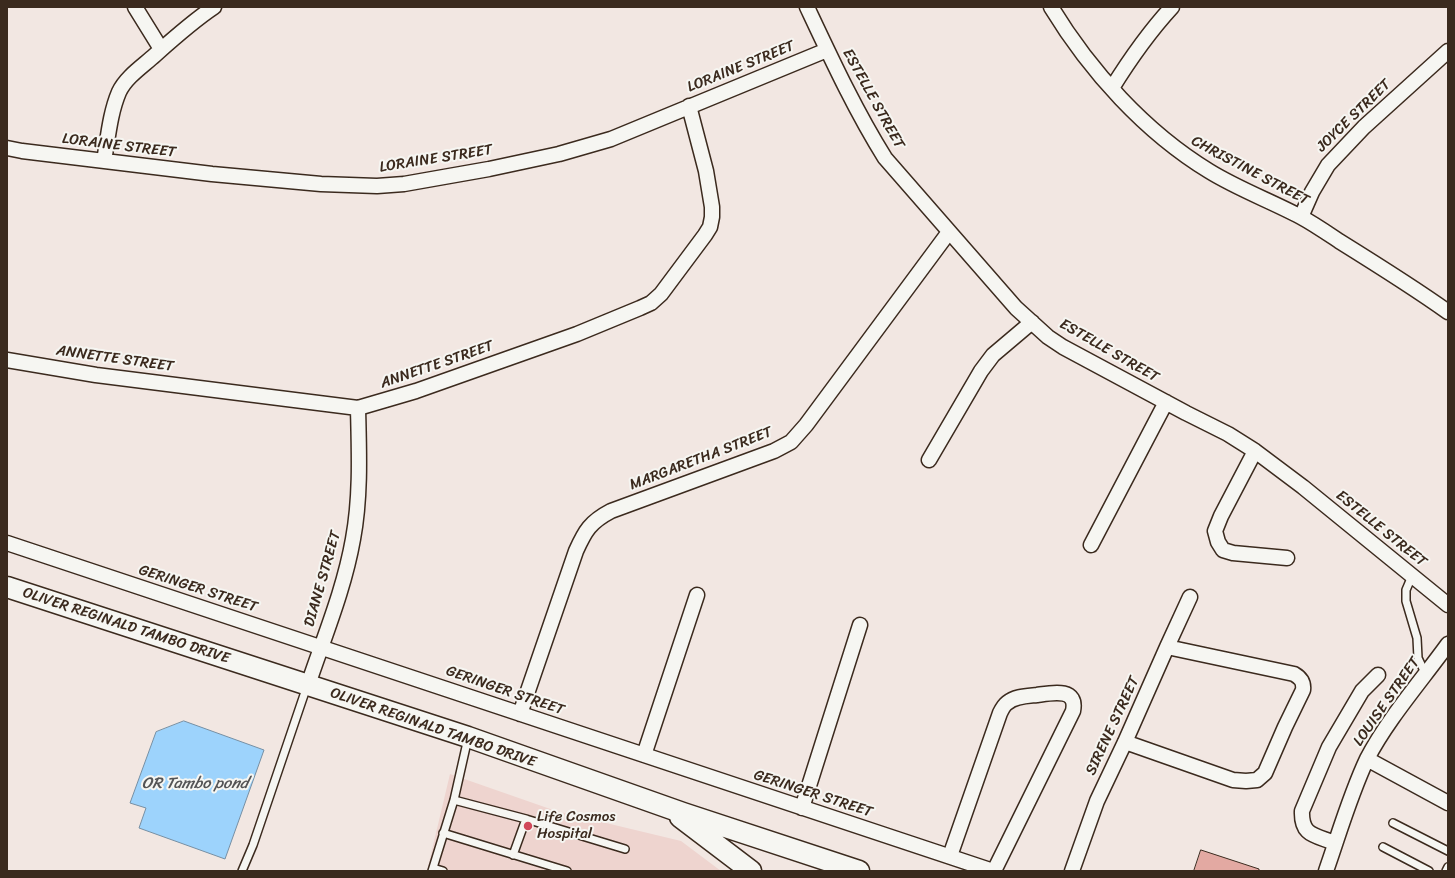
<!DOCTYPE html>
<style>
body{margin:0}
#map{position:relative;width:1455px;height:878px;overflow:hidden;background:#f2e7e2;font-family:Sriracha,sans-serif}
canvas{display:block}
.frame{position:absolute;inset:0;border:8px solid #3b2a1e;pointer-events:none}
</style>
<div id="map">
<canvas width="1455" height="878"></canvas>
<div class="frame"></div>
</div>
<script>
const context = document.querySelector('canvas').getContext('2d');
context.lineJoin = 'round';
function fill(path, color) {
  context.fillStyle = color;
  context.fill(path, 'evenodd');
}
function strokePath(path, color, width, dash) {
  context.strokeStyle = color;
  context.lineWidth = width;
  context.lineCap = dash ? 'butt' : 'round';
  context.setLineDash(dash || []);
  context.stroke(path);
}
function write(font, color, halo, rows, align = 'center') {
  context.font = font + ' Sriracha,sans-serif';
  context.lineWidth = 4;
  context.setLineDash([]);
  context.textBaseline = 'middle';
  context.strokeStyle = halo;
  context.fillStyle = color;
  for (const [text, x, y, turn = 0] of rows) {
    context.save();
    context.translate(x, y);
    context.rotate((+turn || 0) * Math.PI / 180);
    context.textAlign = isNaN(turn) ? turn : align;
    if (halo) context.strokeText(text, 0, 0);
    context.fillText(text, 0, 0);
    context.restore();
  }
}
const built = new Path2D(`
 M450,774L556,811L681,841L721,871H427Z`);
const water = new Path2D(`
 M184,721L264,750L225,859L139,828L146,808L130,803L156,732Z`);
const building = new Path2D(`
 M1201,850L1259,869V871H1194Z`);
const lane = new Path2D(`
 M1412,576L1406,590V601L1417,638L1418,658L1426,675
 M454,800L526,819
 M1393,823L1448,851
 M443,833L567,871
 M1383,847L1429,871
 M513,855L526,819L625,849
 M433,868L443,871
 M242,871L253,845L307,686
 M432,871L454,800L468,738
 M1446,871L1448,867`);
const street = new Path2D(`
 M135,7L161,49
 M807,7C831,58 855,110 885,158L1016,308L1048,337L1063,347L1186,413L1228,434L1255,451L1303,487L1448,605
 M1051,7C1090,71 1145,132 1209,171C1238,189 1271,201 1301,217C1314,224 1327,233 1339,241C1376,264 1413,287 1448,312
 M1112,88C1130,59 1149,32 1172,7
 M7,148L22,151L212,174L321,184L377,186L404,184L489,169L559,154L611,139L827,50
 M104,161C108,138 110,113 119,92C126,77 143,66 155,55C174,38 193,21 214,7
 M1301,217L1312,192L1328,165L1364,127L1448,51
 M7,360L96,375L358,408L416,391L577,334L640,308L651,303L661,294L705,235L710,227L712,217V207L706,171L689,106
 M1255,451L1221,516L1215,531L1218,542L1223,550L1233,553L1287,558
 M929,460L981,371L993,355L1032,322
 M7,543L993,871
 M1091,545L1166,402
 M308,685C324,637 344,590 353,539C361,496 359,451 358,408
 M520,714L576,551C585,531 590,522 611,511L774,451L791,442L806,425L949,232
 M1125,742L1233,780L1246,781L1257,780L1265,773L1285,727L1303,690C1304,682 1301,678 1294,674L1167,647
 M644,755L697,595
 M1367,759L1448,803
 M802,808L860,625
 M1335,843C1315,835 1301,836 1302,811L1329,747L1362,691L1378,675
 M950,856L1000,713C1002,709 1004,705 1007,703C1015,696 1027,696 1037,695C1051,693 1078,687 1073,711L994,871
 M1072,871L1097,801L1125,742L1167,647L1190,597
 M1326,871C1339,834 1350,795 1367,759C1387,720 1422,680 1448,644`);
const secondary = new Path2D(`
 M7,587L468,737L683,813L859,871
 M680,817L751,871`);
const markers = [
 [528,826,5,"#d1495b"]
];
const streetNames = [
 ["LORAINE STREET",741,67,-22],
 ["ESTELLE STREET",873,99,61],
 ["JOYCE STREET",1354,116,-44],
 ["LORAINE STREET",119,146,7],
 ["LORAINE STREET",436,159,-9],
 ["CHRISTINE STREET",1250,171,28],
 ["ESTELLE STREET",1109,351,30],
 ["ANNETTE STREET",115,359,8],
 ["ANNETTE STREET",437,365,-19],
 ["MARGARETHA STREET",701,459,-21],
 ["ESTELLE STREET",1381,529,39],
 ["DIANE STREET",323,579,-74],
 ["GERINGER STREET",198,589,18],
 ["OLIVER REGINALD TAMBO DRIVE",126,626,18],
 ["GERINGER STREET",505,691,19],
 ["LOUISE STREET",1387,702,-55],
 ["SIRENE STREET",1113,726,-65],
 ["OLIVER REGINALD TAMBO DRIVE",433,728,19],
 ["GERINGER STREET",813,794,18]
];
const poiNames = [
 ["Life Cosmos",537,817],
 ["Hospital",537,834]
];
const waterNames = [
 ["OR Tambo pond",195,784]
];
fill(built, '#eed4cf');
fill(water, '#9dd3fc');
strokePath(water, '#768fa3', 1);
fill(building, '#e3a9a2');
strokePath(building, '#3b2a1e', 1);
strokePath(lane, '#3b2a1e', 10);
strokePath(street, '#3b2a1e', 17);
strokePath(secondary, '#3b2a1e', 23);
strokePath(lane, '#f6f6f2', 7);
strokePath(street, '#f6f6f2', 14);
strokePath(secondary, '#f6f6f2', 20);
for (const [x, y, r, color] of markers) {
  const dot = new Path2D();
  dot.arc(x, y, r, 0, 2 * Math.PI);
  context.fillStyle = color;
  context.fill(dot);
  strokePath(dot, '#f6f6f2', 1.5);
}
write('15px', '#3b2a1e', '#f6f6f2', streetNames);
write('15px', '#3b2a1e', '#f6f6f2', poiNames, 'left');
write('italic 16px', '#545456', '#f6f6f2', waterNames);
</script>
